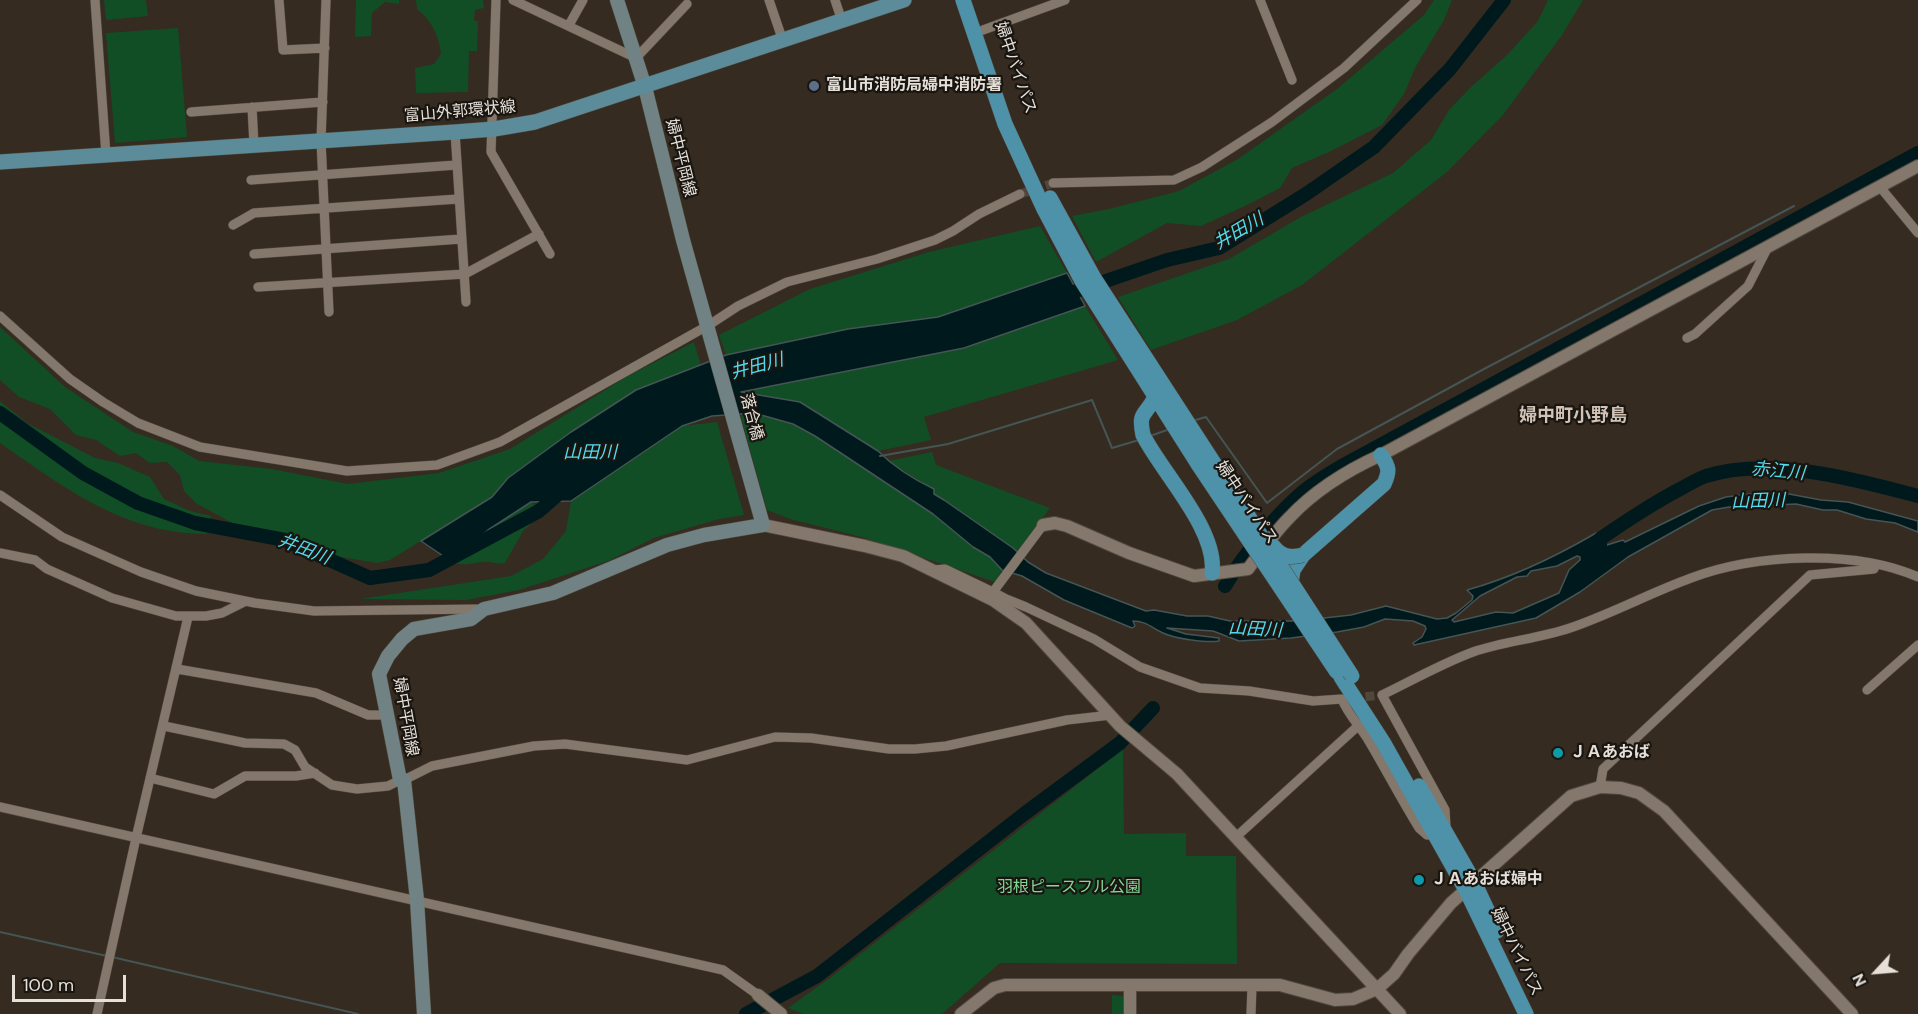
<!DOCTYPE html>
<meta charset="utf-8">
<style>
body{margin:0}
#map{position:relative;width:1918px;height:1014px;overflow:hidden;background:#352b20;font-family:"DM Sans",sans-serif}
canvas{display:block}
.north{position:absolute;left:1846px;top:942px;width:60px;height:60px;-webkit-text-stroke:4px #191510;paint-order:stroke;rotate:244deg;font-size:16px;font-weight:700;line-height:24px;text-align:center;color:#e6e0d9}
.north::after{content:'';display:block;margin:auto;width:21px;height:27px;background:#e6e0d9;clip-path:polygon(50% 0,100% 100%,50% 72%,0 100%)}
.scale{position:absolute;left:12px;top:975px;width:114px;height:27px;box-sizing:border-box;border:3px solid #e6e0d9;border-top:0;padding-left:8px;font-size:18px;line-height:21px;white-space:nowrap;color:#e6e0d9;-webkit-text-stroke:4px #191510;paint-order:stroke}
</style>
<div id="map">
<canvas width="1918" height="1014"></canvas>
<div class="north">N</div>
<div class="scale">100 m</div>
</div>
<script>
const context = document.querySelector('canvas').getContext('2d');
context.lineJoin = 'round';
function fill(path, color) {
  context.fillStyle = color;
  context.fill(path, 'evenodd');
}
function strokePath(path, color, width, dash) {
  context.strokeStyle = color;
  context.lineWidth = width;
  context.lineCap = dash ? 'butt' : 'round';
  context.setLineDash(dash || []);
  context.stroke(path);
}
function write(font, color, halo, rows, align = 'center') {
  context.font = font + ' "DM Sans","Noto Sans JP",sans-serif';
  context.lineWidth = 4.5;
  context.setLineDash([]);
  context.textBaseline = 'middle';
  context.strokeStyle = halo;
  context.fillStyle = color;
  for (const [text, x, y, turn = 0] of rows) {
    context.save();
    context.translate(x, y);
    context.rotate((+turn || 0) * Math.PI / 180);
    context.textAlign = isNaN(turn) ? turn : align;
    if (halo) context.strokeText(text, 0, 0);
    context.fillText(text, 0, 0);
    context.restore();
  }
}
const green = new Path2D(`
 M104,0H146L148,16L106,20Z
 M356,0H399V4L385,2L372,13L371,36L355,37Z
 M416,0H483L484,8L475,10L474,21H478L477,51H469L468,92L416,93L415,68L434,64L441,54C439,36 432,21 417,9Z
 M1434,0H1452L1444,20L1416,66L1404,94L1382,125L1331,151L1292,168L1280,188L1247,205L1201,226L1167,223L1096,262L1072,216L1109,209L1179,191L1238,159L1337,89L1424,15Z
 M1548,0H1583L1562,35L1503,115L1447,172L1302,285L1237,320L1151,350L1118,297L1229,259L1301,217L1393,173L1431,140L1449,110L1470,88L1508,54L1538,21Z
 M178,28L187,137L115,143L106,33Z
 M1040,226L1067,273L938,317L848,329L726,355L719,335L810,289L929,252Z
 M1085,306L1118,360L924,417L931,440L878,451L800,402L739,392L964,348Z
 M0,327L65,387L133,432L173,446L199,461L272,469L348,484L439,473L510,449L628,376L694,342L701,366L636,390L508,478L492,497L390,560L377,563L276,546L197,504L184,491L180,475L167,462L150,463L136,453L120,456L96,440L76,435L50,409L19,397L0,380Z
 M0,401L27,423L95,458L118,463L150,477L164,499L190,511L211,516L207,534C124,534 65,488 0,443Z
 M754,413L793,424L815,436L933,514L973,547L990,557L1002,570L995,582L862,537L790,519L767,510L740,414Z
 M717,422L744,515L719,519L654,538L608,561L519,590L466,600L360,599L511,576L543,559L566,531L571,501L682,426Z
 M932,452L936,465L1050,508L1017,552L944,500L933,494V489L888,461Z
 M532,502L534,505L530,525L523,531L505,563C499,564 496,563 490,562C478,560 465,568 452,562L488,530Z
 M1123,749L1124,834L1186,833V856H1236L1237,964L1000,963L942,1014H804L788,1008L831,977Z
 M1112,995L1125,996V1014H1112Z`);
const water = new Path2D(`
 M1067,273L1085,306L964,348L741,392L800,402L878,451C894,467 913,479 934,489V494L944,500L1013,548L1028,562L1046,573L1146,611L1154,610L1187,616H1208L1230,621H1297L1351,615L1386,606L1437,619L1447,618L1456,613L1472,600L1473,596L1467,590C1514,577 1555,557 1596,533L1603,544L1607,545L1623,540L1625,542L1699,506L1726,497L1750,494H1789L1821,500L1848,502L1918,521V532L1895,523L1866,519L1837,510H1823L1796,504L1729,507L1712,510L1628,557L1580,592L1536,618L1414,645L1413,643L1422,637L1426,629L1425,626L1413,621L1385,619L1364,627L1337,632L1291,638L1239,641L1213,631L1167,628L1186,634L1219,638V641C1207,643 1176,639 1163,633C1152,628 1146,621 1133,621L1135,626L1132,628L1064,600L1022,576L1002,570L990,557L973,547L933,514L815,436L793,424L754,413L712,416L682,426L571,501L531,502L488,530L452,562L421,541L492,497L508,478L571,432L636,390L726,355L848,329L938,317ZM1577,556L1580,557V560L1569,570L1559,593L1513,613L1496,612L1454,622L1452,620L1480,596L1517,577L1527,576L1531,571L1557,566Z`);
const stream = new Path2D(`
 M1192,421L1206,417L1267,503L1337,449L1484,369L1794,206
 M1150,436L1170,429
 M880,456L948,444L1092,400L1112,448L1139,440
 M0,932L107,956
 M112,957L358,1014`);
const river = new Path2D(`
 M1059,297L1167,260L1219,248L1306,194L1374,147L1450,69L1504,0
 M0,413L83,473L138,503L195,523L285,540L370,578L429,570L539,511L562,491
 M1600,557V539C1626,521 1653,503 1682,488C1689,484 1698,479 1706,476C1771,456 1854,479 1918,496
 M1225,586C1244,554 1280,509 1309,487C1323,477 1338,468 1353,460L1918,153
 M746,1014L817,976L1024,814L1120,743L1153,708`);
const minorTunnel = new Path2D(`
 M1020,194L1053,183
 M1352,698L1382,695`);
const minor = new Path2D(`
 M95,0L106,155
 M279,0L283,50L325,48
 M326,0L321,141L329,312
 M496,0L491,152L550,254
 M513,0L636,58L687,4
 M769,0L783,41
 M835,0L842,21
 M1260,0L1292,80
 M569,25L583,0
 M983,30L1065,0
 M252,107L254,145
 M191,112L323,102
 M455,132L466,302
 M251,180L456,165
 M1053,183L1174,180L1202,167L1272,122L1344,68L1417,0
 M1880,187L1918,233
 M233,225L254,213L458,199
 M254,254L461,239
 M258,287L465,274L539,234
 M0,316L70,379L103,402L138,423L200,447L347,471L437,465L500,442L709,325L738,306L787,282L877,259L935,240L953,231L979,214L1020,194
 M1687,338L1695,334L1748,286L1769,245
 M0,495L62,537L141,572L196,591L255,603L314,611L482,609
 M0,553L35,560L47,569L112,598L176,616H206L222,613L246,601
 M934,570L945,569L993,592L1043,525
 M993,592L1006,599L1026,607L1094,639L1140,667L1200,688L1249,691L1313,701L1342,699C1347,713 1359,725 1367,738C1385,768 1401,799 1419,828L1427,835H1435
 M177,669L316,693L368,715H387
 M1867,690L1918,645
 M164,726L245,743L284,744L295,750L305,767L332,785L357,789L388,786L400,780
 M150,778L214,794L245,776H296L315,773
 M404,780L432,766L534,746L565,744L687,760L775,737L811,738L889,749H915L946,746L1067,720L1111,715
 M1600,787L1603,769L1810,575L1874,569
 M0,807L723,970L758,995
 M1446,827L1445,810L1382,695C1411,681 1443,663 1473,652C1504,641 1538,639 1570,628C1611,614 1650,593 1691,578C1755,554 1855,549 1918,577
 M1236,837L1359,725
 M97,1014L136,838L188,617
 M1251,1014L1252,986`);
const tertiary = new Path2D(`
 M763,525L865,546L903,556L993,600L1026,623L1120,726L1177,774L1400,1014
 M1043,525L1055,523L1067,526L1129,553L1194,576L1248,569C1261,552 1274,533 1289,518C1314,491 1348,470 1381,455L1918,166
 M1130,986V1014
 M758,995L781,1014
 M961,1014L994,988L1005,985H1280L1335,1000L1353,999L1377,989L1394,974L1408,954L1451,903L1571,796L1600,787L1621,788L1639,793L1664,811L1852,1014`);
const secondary = new Path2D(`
 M424,1014L417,900L404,780H400L379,674L388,656L402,639L414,629L471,619L484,609L553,593L667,545L704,535L763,525L683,240L645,87L617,0`);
const primary = new Path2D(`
 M0,162L455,132L494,129L535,122L904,0`);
const trunk = new Path2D(`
 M963,0L1005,124L1044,209L1082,281L1198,464
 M1050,198L1094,278L1210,457
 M1155,397C1145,417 1138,411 1143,435C1162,473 1218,530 1212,573
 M1291,583L1293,570L1303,555L1384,484C1390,471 1389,467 1381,455
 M1341,677L1383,742L1466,890L1526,1014
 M1419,786L1474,882L1497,931`);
const trunkBridge = new Path2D(`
 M1210,457L1352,676
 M1198,464L1337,672
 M1273,546C1282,557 1289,558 1303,555`);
const markers = [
 [814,86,6,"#5c6f8a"],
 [1558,753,6,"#0f9aa8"],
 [1419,880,6,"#0f9aa8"]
];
const streetNames = [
 ["婦中バイパス",1015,68,71],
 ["富山外郭環状線",460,112,-5],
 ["婦中平岡線",680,158,76],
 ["落合橋",751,417,75],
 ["婦中バイパス",1246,503,56],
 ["婦中平岡線",405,717,80],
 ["婦中バイパス",1516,952,64]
];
const poiNames = [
 ["富山市消防局婦中消防署",826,86],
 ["ＪＡあおば",1570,753],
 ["ＪＡあおば婦中",1431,880]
];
const parkNames = [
 ["羽根ピースフル公園",1069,888]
];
const waterNames = [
 ["井田川",1239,232,-30],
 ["井田川",757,367,-15],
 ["山田川",590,453],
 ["赤江川",1778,472,5],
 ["山田川",1758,502,-2],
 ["井田川",304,550,21],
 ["山田川",1255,630,3]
];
const neighbourhoodNames = [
 ["婦中町小野島",1573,416]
];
fill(green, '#114e26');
fill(water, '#00191d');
strokePath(water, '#455555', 1.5);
strokePath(stream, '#455555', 2);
strokePath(river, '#00191d', 14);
strokePath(minorTunnel, '#50463c', 9, [9, 4.5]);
strokePath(minor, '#51493f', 10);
strokePath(tertiary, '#51493f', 14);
strokePath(secondary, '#51493f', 15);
strokePath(primary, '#51493f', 16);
strokePath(trunk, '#51493f', 16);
strokePath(minor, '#84786c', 9);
strokePath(tertiary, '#84786c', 12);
strokePath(secondary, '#708283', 14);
strokePath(primary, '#5c8b9a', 15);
strokePath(trunk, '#4e92a9', 15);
strokePath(trunkBridge, '#51493f', 16, []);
strokePath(trunkBridge, '#4e92a9', 15);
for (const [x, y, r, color] of markers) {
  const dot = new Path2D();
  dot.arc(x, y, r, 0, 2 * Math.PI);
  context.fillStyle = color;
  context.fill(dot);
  strokePath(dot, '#191510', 2);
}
write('16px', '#e6e0d9', '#191510', streetNames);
write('bold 16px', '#e6e0d9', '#191510', poiNames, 'left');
write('16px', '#83d697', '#191510', parkNames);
write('italic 18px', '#50dbef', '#191510', waterNames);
write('bold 18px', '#d0c3b5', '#191510', neighbourhoodNames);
</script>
